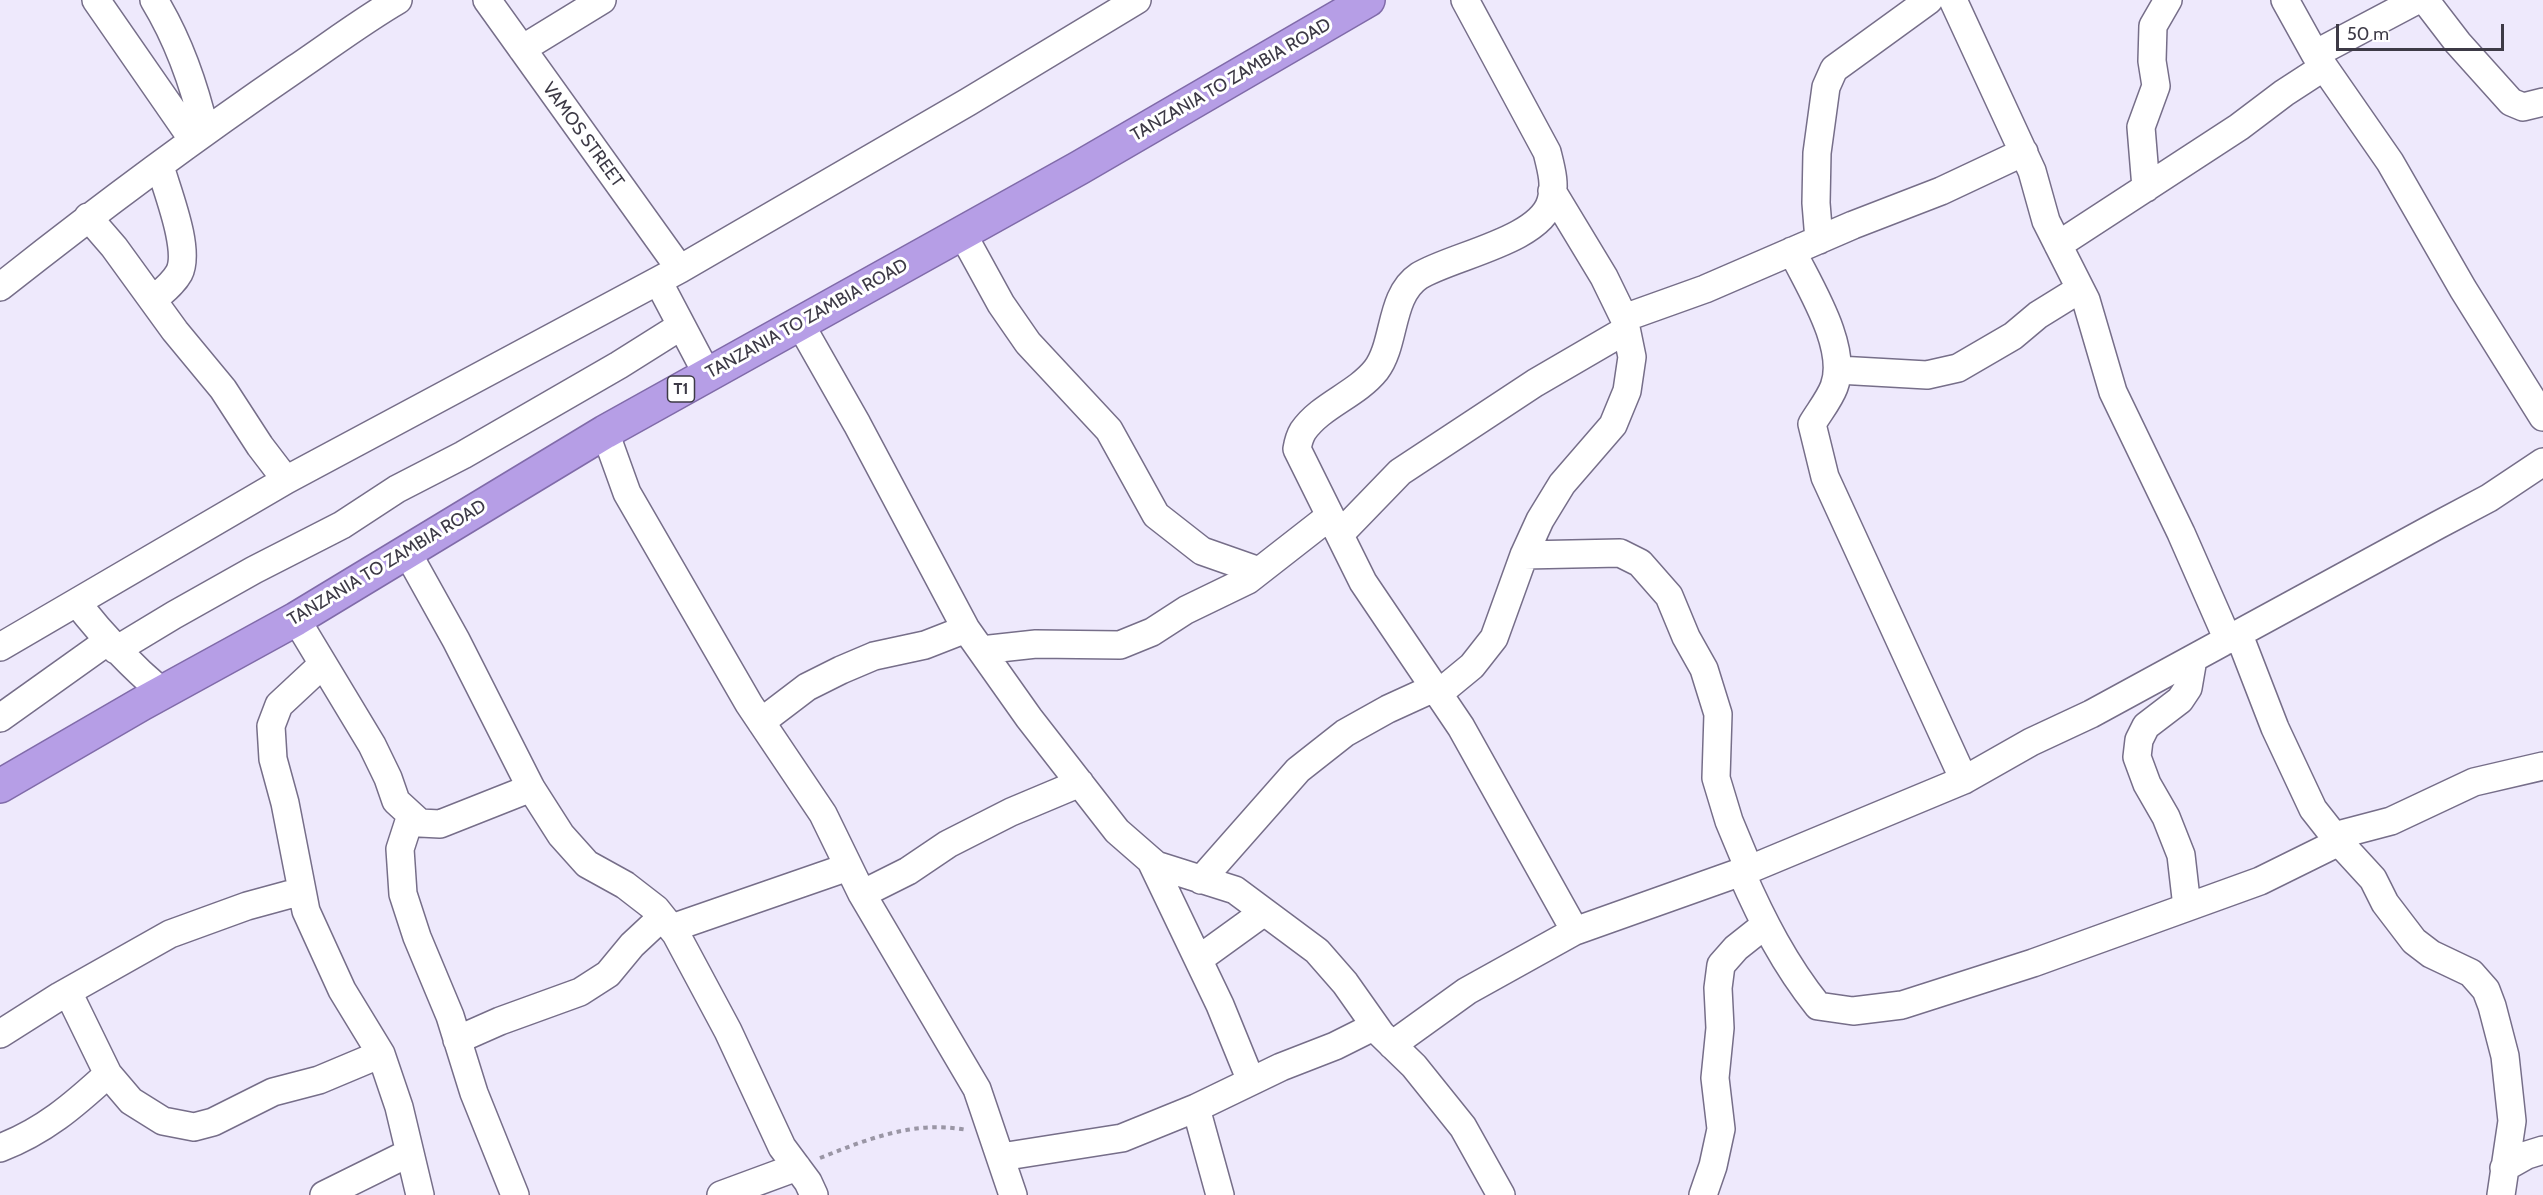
<!DOCTYPE html>
<style>
body{margin:0}
#map{position:relative;width:2543px;height:1195px;overflow:hidden;background:#eee9fc;font-family:Cabin,sans-serif}
canvas{display:block}
.scale{position:absolute;left:2336px;top:24px;width:168px;height:27px;box-sizing:border-box;border:3px solid #3d3a46;border-top:0;padding-left:8px;font-size:18px;line-height:21px;white-space:nowrap;color:#3d3a46;-webkit-text-stroke:4px #fff;paint-order:stroke}
</style>
<div id="map">
<canvas width="2543" height="1195"></canvas>
<div class="scale">50 m</div>
</div>
<script>
const context = document.querySelector('canvas').getContext('2d');
context.lineJoin = 'round';
function strokePath(path, color, width, dash) {
  context.strokeStyle = color;
  context.lineWidth = width;
  context.lineCap = dash ? 'butt' : 'round';
  context.setLineDash(dash || []);
  context.stroke(path);
}
function write(font, color, halo, rows, align = 'center') {
  context.font = font + ' Cabin,sans-serif';
  context.lineWidth = 6;
  context.setLineDash([]);
  context.textBaseline = 'middle';
  context.strokeStyle = halo;
  context.fillStyle = color;
  for (const [text, x, y, turn = 0] of rows) {
    context.save();
    context.translate(x, y);
    context.rotate((+turn || 0) * Math.PI / 180);
    context.textAlign = isNaN(turn) ? turn : align;
    if (halo) context.strokeText(text, 0, 0);
    context.fillText(text, 0, 0);
    context.restore();
  }
}
const path = new Path2D(`
 M820,1158C868,1139 914,1120 967,1130`);
const minor = new Path2D(`
 M96,0L193,140
 M154,0C179,41 194,84 205,131
 M487,0L680,269
 M1465,0L1547,152C1551,168 1556,185 1551,201C1540,241 1451,256 1419,276C1389,296 1396,344 1376,370C1356,395 1321,405 1303,431C1300,436 1298,443 1297,449L1363,582L1461,727L1575,931
 M1953,0L2032,171L2046,221L2086,300L2113,392L2181,533L2228,640
 M2285,0L2315,54L2390,162L2463,289L2543,417
 M2425,0L2458,43L2511,102L2523,107L2543,102
 M522,49L602,0
 M2315,54L2417,0
 M2146,188L2141,127L2156,86L2152,61L2153,26L2168,0
 M88,217L114,247L175,331L223,389L260,446L286,480
 M962,233L1001,304L1028,343L1109,430L1156,515L1202,551L1259,571
 M1819,240L1816,203L1817,153L1826,87L1834,69L1929,0
 M2058,245L2239,127L2284,93L2324,67
 M1792,251C1809,286 1849,348 1834,387C1829,400 1819,412 1812,424L1825,477L1964,780
 M658,281L707,374
 M0,287C96,211 194,138 295,69C329,46 362,21 398,0
 M153,300C162,292 173,284 179,273C191,250 167,191 160,166
 M1624,318L1705,289L1853,225L1941,191L2024,152
 M799,322L857,424L966,629L1029,718L1117,831L1156,865L1235,890L1317,951L1345,983L1381,1034L1414,1066L1463,1127L1501,1195
 M1838,370L1927,375L1958,368L2013,336L2038,315L2080,289
 M605,432L627,493L749,704L823,814L862,894L977,1089L1013,1195
 M1340,534L1400,472L1535,383L1626,330
 M407,552L456,640L531,788L561,835L587,864L625,885L656,909L676,934L728,1031L782,1147L808,1182L814,1195
 M1524,555L1620,553L1640,563L1669,596L1686,637L1704,669L1718,714L1716,778L1729,821L1749,869
 M77,603C103,636 130,665 162,692
 M296,619L372,745L388,778L396,801L420,823L440,824L531,788
 M2239,635L2275,728L2313,809L2339,842L2373,879L2385,903L2414,941L2431,954L2471,973L2486,990L2492,1006L2505,1056L2512,1121L2501,1195
 M0,647L286,480L680,269L968,102L1137,0
 M116,650L174,615L254,570L342,525L397,489L463,455L619,365L681,326
 M981,650L1036,644L1120,645L1152,632L1186,610L1248,580L1330,516
 M323,664L279,705L271,726L273,759L285,803L306,911L342,990L381,1054L399,1107L420,1195
 M1438,694L1472,666L1494,638L1524,555L1540,520L1562,484L1613,425L1627,391L1632,357L1624,318L1604,277L1552,191
 M0,718L108,641
 M761,722L807,687L841,670L874,656L925,645L966,629
 M411,815L400,849L403,894L417,937L450,1016L474,1093L515,1195
 M2334,836L2391,821L2474,782L2543,766
 M1151,861L1220,1005L1251,1081
 M1741,872C1762,920 1785,965 1818,1006L1853,1011L1902,1005L2033,963L2260,881L2339,842
 M1201,880L1298,770L1345,733L1388,709L1434,688
 M862,894L908,871L948,844L1011,812L1080,783
 M2187,907L2181,855L2166,817L2147,784L2137,757L2139,740L2146,726L2180,700L2188,688L2193,659
 M672,928L848,867
 M1199,959L1264,912
 M68,992L108,1074L131,1101L163,1121L194,1127L213,1122L273,1092L319,1080L381,1054
 M0,1034L60,996L170,934L247,906L302,891
 M457,1040L500,1021L580,992L608,974L632,945L662,917
 M1392,1045L1467,991L1575,931L1755,867L1964,780L2031,742L2091,714L2438,525L2489,498L2543,462
 M1196,1108L1220,1195
 M0,1148C44,1131 73,1106 108,1074
 M1001,1157L1122,1138L1196,1108L1281,1067L1335,1046L1375,1026
 M2504,1168L2527,1155L2543,1150
 M324,1195L409,1153
 M721,1195L797,1167
 M1703,1195L1713,1166L1721,1129L1715,1078L1720,1028L1718,988L1721,965L1736,948L1765,925`);
const trunk = new Path2D(`
 M0,786L143,703L296,619L605,432L1079,168L1368,0`);
const shields = [
 [681,389,27]
];
const shieldNames = [
 ["T1",681,389]
];
const streetNames = [
 ["TANZANIA TO ZAMBIA ROAD",1231,80,-30],
 ["VAMOS STREET",583,135,54],
 ["TANZANIA TO ZAMBIA ROAD",807,319,-29],
 ["TANZANIA TO ZAMBIA ROAD",387,563,-31]
];
strokePath(minor, '#766e89', 30);
strokePath(trunk, '#806ba9', 36);
strokePath(path, '#9a96a5', 4, [4.5, 4.5]);
strokePath(minor, '#fff', 27);
strokePath(trunk, '#b69ee6', 33);
for (const [x, y, w] of shields) {
  const box = new Path2D();
  box.roundRect(x - w / 2, y - 13, w, 26, 4.5);
  context.fillStyle = '#fff';
  context.fill(box);
  strokePath(box, '#3d3a46', 1.5);
}
write('bold 16px', '#3d3a46', null, shieldNames);
write('18px', '#3d3a46', '#fff', streetNames);
</script>
